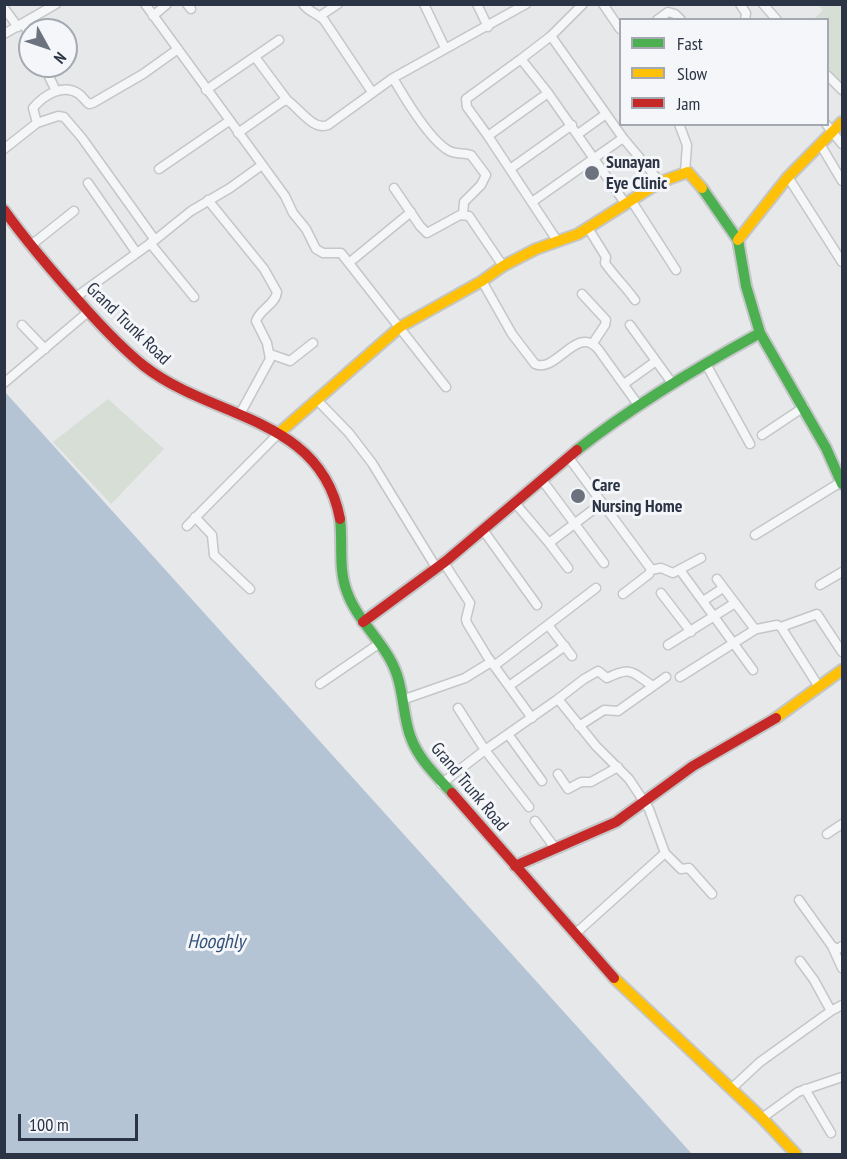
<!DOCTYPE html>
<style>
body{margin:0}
#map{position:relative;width:847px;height:1159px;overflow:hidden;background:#e6e8ea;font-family:"PT Sans Narrow",sans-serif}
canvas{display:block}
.frame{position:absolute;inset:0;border:6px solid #2b3445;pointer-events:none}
.legend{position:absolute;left:619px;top:18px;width:210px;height:108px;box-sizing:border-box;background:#f4f6f9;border:2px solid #a4a8b1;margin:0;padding:8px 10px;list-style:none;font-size:18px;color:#2b3445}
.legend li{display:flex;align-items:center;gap:12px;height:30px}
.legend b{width:30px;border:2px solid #a4a8b1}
.north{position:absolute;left:18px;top:18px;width:60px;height:60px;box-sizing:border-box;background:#f4f6f9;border:2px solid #a4a8b1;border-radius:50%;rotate:130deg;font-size:16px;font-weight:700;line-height:24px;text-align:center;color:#2b3445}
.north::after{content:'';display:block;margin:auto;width:21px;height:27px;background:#6c737f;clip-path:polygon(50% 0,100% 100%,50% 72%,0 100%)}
.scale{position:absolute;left:18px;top:1114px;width:120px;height:27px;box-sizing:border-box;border:3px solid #2b3445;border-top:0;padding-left:8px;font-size:18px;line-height:21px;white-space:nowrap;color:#2b3445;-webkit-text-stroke:4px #f4f6f9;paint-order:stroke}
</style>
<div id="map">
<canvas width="847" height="1159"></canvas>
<div class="frame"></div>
<ul class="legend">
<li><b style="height:8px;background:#4caf50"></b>Fast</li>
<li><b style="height:8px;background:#ffc107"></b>Slow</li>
<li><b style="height:8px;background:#c62828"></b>Jam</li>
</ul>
<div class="north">N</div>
<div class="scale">100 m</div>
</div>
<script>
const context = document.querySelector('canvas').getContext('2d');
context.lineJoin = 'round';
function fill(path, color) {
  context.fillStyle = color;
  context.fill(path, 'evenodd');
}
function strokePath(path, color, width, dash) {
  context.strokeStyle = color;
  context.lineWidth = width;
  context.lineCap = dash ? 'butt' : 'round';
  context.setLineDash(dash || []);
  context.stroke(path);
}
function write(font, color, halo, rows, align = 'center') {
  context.font = font + ' "PT Sans Narrow",sans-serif';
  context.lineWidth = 6;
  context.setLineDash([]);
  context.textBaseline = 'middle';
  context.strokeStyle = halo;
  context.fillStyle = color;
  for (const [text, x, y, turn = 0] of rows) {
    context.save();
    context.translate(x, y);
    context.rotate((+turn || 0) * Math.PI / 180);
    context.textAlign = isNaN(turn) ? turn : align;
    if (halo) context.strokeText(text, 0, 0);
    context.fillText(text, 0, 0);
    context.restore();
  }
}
const green = new Path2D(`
 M822,5H842V87L828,73V20H813L823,10L820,7Z
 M108,399L164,449L111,504L53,442Z`);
const water = new Path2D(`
 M5,392L692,1154H5Z`);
const street = new Path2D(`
 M145,4L285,196L293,213L306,229L316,249L323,253H341L446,387
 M187,4L191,9
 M303,4C310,13 317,13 324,20L372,92
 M424,4L445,48
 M477,4L488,27
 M603,4L620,29
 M740,4L746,13L745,20
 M763,4L777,20
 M4,8L18,27
 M153,16L167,4
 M320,16L338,4
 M657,20L668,12L675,14L681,20
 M24,24L30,37
 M4,34L56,4
 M551,36L623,138L660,182
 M255,57L287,100
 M44,66L56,91
 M828,76L842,90
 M393,78C404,97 432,145 452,152C458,154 465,153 471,155L486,175L481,185L464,202L463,215
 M206,90L279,40
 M548,93L625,203
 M37,123L58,116L64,117L82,138L155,240
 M679,124L687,145L685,172
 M826,124L842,144
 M238,133L282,102L287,100C299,108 313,131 328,125L393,78L526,4
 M578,134L606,114
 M488,136L467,107L466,99L521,59
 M820,144L842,181
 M4,149L37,123L33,108C44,95 63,83 79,94C83,97 85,101 89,104L93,103L143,74L178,49
 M159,169L229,121
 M510,169L572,125
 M788,177L842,262
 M88,183L136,252
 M394,188L420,226L427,233L460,215L469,216L503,266
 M208,200L264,269L277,292C276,304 260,309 256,321L267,343L270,359L240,414
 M631,200L676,270
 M532,202L623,138
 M588,228L606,257L605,263C615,277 625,286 635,300
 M558,242L488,136L548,93L521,59L551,36L583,4
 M150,243L194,297
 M30,246L74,211
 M350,262L411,212
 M482,281L512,334L535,364C556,374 577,324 598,349L639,406
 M582,294L606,320L605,325L593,343
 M76,297L155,240L191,211L230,188L262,165
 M22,325L45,349
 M630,325L672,383
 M270,354L290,361L313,343
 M706,364L750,444
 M4,383L88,312
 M624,384L656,361
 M317,400L349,433L372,463L437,569
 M762,435L804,407
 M569,458L651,569L649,574L623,594
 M542,480L604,563
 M515,503L549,543
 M195,517L212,535L214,555L250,589
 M187,526L279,433
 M483,530L537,605
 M755,535L841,482
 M444,563L470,603L466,619L467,623L487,656L532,718
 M568,568L549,543L602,503
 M651,570L661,568L673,573L701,558
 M680,570L753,670
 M717,579L754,628L757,629L777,625L781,627L819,687
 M820,585L842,572
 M661,593L691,632
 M703,601L723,588
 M548,625L572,656
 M781,627L817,614L842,652
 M668,645L735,603
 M494,666L596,588
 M680,677L756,629
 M320,684L380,643
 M509,686L565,646
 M558,699L584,679L598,671L607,678C632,666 631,672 653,686
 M402,700L465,678L491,662
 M458,708L485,750L529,807
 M579,726L604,710L618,711L666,677
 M508,734L542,781
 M558,774L568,789L581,782H591L618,767
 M441,784L485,750L558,699L596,746L629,779L649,809L665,853L575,934
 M535,821L555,848
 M827,834L842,824
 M665,853L681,869L689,868L712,894
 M799,900L832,946L838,949L842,946
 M832,946L842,968
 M831,1011L842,1005
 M731,1089L760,1062L831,1011L814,980L800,961
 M805,1089L831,1133
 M762,1118L798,1092L842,1077`);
const fast = new Path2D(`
 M702,188L738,240L746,286L760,333L826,448L842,484
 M577,450C634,405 696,368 760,333
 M340,519C343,543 338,569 347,592C358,623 387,644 397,675C404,695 403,718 411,738C419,760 437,776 452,793`);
const slow = new Path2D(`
 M738,240L787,178L842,122
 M279,433L400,327L482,281L503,266L536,249L578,234L660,182L688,172L702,188
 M776,718L842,670
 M614,978L762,1118L796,1154`);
const jam = new Path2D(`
 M4,210C29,245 57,277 86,309C104,329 123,349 144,366C213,420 321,416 340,519
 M363,622L446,561L577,450
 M452,793L614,978
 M515,866L616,822L693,766L776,718`);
const markers = [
 [592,173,8,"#6c737f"],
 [578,496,8,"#6c737f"]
];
const poiNames = [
 ["Sunayan",606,163],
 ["Eye Clinic",606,184],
 ["Care",592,486],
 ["Nursing Home",592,507]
];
const streetNames = [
 ["Grand Trunk Road",128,324,44],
 ["Grand Trunk Road",469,787,50]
];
const waterNames = [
 ["Hooghly",216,942]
];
fill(green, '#d6ded6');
fill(water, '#b4c4d5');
strokePath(street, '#c4c6c8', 11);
strokePath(fast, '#c4c6c8', 14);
strokePath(slow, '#c4c6c8', 14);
strokePath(jam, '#c4c6c8', 14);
strokePath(street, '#f5f6f7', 8);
strokePath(fast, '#4caf50', 10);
strokePath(slow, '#ffc107', 10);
strokePath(jam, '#c62828', 10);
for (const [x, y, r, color] of markers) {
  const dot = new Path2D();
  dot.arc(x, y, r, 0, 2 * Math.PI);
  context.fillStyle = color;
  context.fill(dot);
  strokePath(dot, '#f4f6f9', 2);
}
write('bold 18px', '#2b3445', '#f4f6f9', poiNames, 'left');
write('18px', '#2b3445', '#f4f6f9', streetNames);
write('italic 20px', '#34527a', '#f4f6f9', waterNames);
</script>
